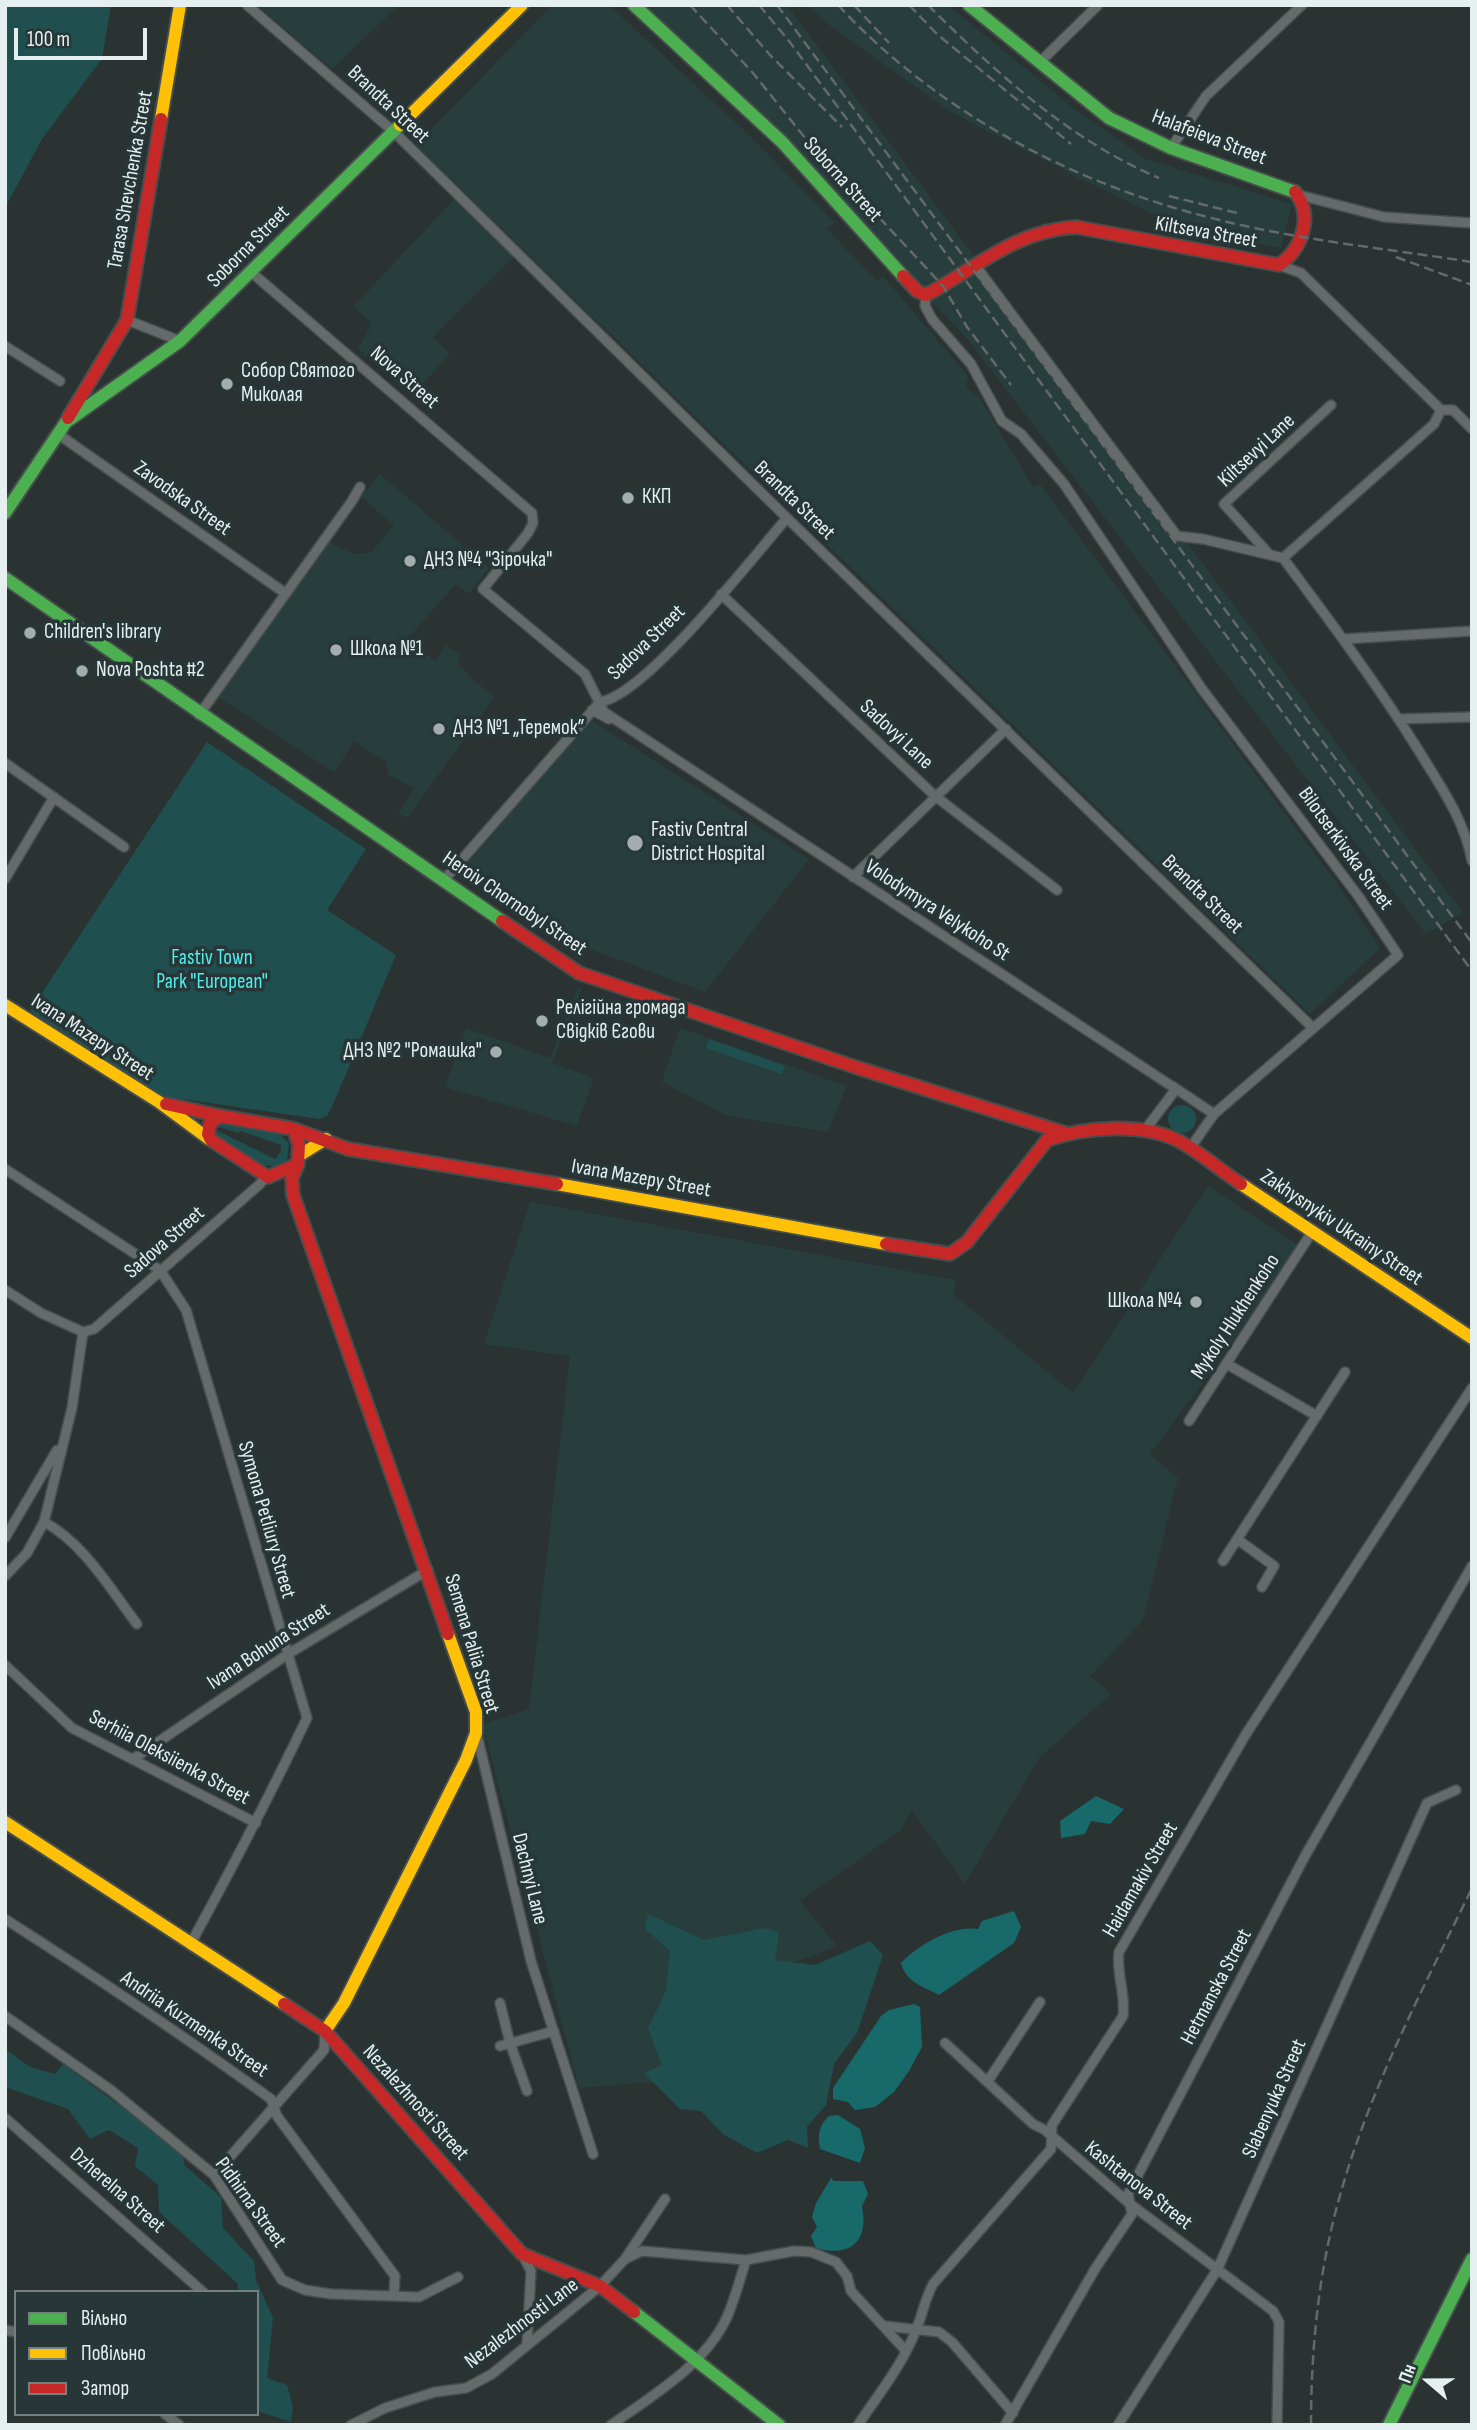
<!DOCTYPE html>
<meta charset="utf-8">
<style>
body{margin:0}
#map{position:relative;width:1477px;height:2430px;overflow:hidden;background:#2a3232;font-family:"Sofia Sans Condensed",sans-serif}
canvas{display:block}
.frame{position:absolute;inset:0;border:7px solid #e6efef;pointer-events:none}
.legend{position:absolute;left:14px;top:2290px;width:245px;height:126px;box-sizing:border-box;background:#273636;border:2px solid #738080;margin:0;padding:9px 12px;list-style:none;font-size:21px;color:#e6efef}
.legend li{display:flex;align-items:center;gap:14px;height:35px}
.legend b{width:35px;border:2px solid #738080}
.north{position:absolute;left:1393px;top:2346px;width:70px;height:70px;-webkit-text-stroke:5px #273636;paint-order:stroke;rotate:290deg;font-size:19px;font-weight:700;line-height:28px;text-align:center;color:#e6efef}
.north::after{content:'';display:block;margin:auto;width:24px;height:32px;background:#e6efef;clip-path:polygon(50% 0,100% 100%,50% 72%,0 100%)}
.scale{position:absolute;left:14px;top:28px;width:133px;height:32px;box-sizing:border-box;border:4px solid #e6efef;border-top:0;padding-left:9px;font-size:21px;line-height:24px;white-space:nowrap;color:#e6efef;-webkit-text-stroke:5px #273636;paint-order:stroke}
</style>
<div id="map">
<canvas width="1477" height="2430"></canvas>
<div class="frame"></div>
<ul class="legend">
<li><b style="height:9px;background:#4caf50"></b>Вільно</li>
<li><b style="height:9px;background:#ffc107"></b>Повільно</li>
<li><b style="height:9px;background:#c62828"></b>Затор</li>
</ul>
<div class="north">Пн</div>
<div class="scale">100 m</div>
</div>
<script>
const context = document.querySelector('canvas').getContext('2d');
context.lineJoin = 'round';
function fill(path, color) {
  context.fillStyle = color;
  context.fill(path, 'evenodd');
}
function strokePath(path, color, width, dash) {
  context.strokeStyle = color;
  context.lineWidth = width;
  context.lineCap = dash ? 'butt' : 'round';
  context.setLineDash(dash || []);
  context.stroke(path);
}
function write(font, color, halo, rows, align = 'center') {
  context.font = font + ' "Sofia Sans Condensed",sans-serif';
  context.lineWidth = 7;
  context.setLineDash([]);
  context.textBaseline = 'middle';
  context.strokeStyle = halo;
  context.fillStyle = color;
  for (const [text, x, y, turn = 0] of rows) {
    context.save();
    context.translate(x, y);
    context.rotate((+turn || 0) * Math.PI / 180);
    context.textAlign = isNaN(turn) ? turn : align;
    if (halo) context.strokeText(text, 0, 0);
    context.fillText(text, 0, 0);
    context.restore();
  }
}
const built = new Path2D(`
 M257,5H399L332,69Z
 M552,5H609L749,135L834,222L827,229L877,281L883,276L968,376L966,388L979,397L1033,487L1040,484L1341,889L1380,948L1310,1014L416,145Z
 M645,5H787L1463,913L1426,934L964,335Z
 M807,5H948L1077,111L1146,159L1292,204L1281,248L1180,227L1081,179L949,111L833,28Z
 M455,198L514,257L433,337L450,354L412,396L358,348L370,328V322L354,306Z
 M380,474L489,568L469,594L456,584L408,638L435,661L446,645L460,654L458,662L472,679L495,697L407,818L398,813L414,789L388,774L387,762L354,741L334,772L218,697L327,542L354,554L371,553L394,525L361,497Z
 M589,719L809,859L705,992L587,948L465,867Z
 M578,987L582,989L552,1063L594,1078L577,1126L445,1087L466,1028L550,1058Z
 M680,1028L847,1086L828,1132L728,1116L662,1082Z
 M1208,1186L1298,1245L1220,1359L1150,1454L1178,1478L1143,1620L1090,1676L1111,1694L1039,1758L965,1884L912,1810L900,1831L800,1901L837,1946L778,1969L666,2081L579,2088L482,1724L529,1709L570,1356L484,1344L530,1202L956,1280L954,1295L1073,1393Z`);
const green = new Path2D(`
 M5,5H111L102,59L42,139L5,208Z
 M207,742L366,849L327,910L396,955L332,1107L327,1116L319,1119L161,1096L30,1011Z
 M709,1039L785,1066L782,1074L706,1048Z
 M1168 1119a14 14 0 1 1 28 0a14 14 0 1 1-28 0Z
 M220,1121L278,1132L289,1144L287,1160L275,1167L255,1163L215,1135L212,1128L275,1159L281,1151V1145L241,1131L238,1133L213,1125Z
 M648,1914L704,1940L765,1928L779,1932L775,1960L815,1965L870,1941L883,1955L857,2033L834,2064L826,2105L807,2127L808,2148L788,2140L757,2153L724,2135L701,2111L680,2109L644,2073L662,2065L648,2028L666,1991L670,1951L645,1929Z
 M5,2049L30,2067L55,2074L63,2064L183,2152L184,2165L221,2197L223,2228L254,2261L256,2280L273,2318L267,2378L287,2385L293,2407L291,2422L257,2411V2292H239L237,2283L159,2212L158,2185L135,2166L138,2148L109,2130L90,2139L68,2109L5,2087Z`);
const water = new Path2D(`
 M1096,1796L1124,1809L1110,1824L1091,1821L1085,1834L1061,1838L1060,1821Z
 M1014,1911L1021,1927L1014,1943L939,1995C922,1986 906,1982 901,1963C918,1945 952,1925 978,1929L982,1921Z
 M914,2004L920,2007L922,2047L909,2071L894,2092L875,2107L855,2110L848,2102L833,2099V2088L881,2016L889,2010Z
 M838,2115L860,2129L865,2148L860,2163L820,2149C818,2134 818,2127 829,2116Z
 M831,2178L834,2181H863L868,2194L862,2206C869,2241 851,2258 816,2248L811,2236L817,2227L812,2217L816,2203Z`);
const street = new Path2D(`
 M247,5L394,132L787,518L1313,1028
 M1039,63L1098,5
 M1171,148L1206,96L1302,5
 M1299,195L1384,217L1472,223
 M975,265L1177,536L1203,539L1283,558L1434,424L1441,410
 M1279,265L1301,273L1441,410H1453L1472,429
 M251,272L532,513L533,523L528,533L483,589L585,674L604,712L1176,1089L1145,1130
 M926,295L925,306L932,319L971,364L1002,421L1021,434L1064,484L1202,689L1359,897L1398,955L1214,1114L1191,1147
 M127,320L180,341
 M5,346L60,381
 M58,434L285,593
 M1268,553L1224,504L1331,405
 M1283,558C1330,621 1377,684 1419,751C1441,787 1464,819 1472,861
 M721,594L935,796L1057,890
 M1345,639L1472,631
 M592,710L609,719
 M199,715L352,501L360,487
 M1399,719L1472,717
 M5,763L124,847
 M853,877L1006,729
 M5,879L54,797
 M444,880L600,702C646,695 752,558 787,518
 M1172,1086L1214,1114
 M5,1169L160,1270L186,1310L307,1718C270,1795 231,1870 190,1945
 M5,1290L41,1313L83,1332
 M83,1332L94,1329L260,1184L266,1176
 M1227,1364L1317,1416
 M1189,1421L1312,1232
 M44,1522C83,1542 111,1590 137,1624
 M5,1538L57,1450
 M1237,1539L1274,1566L1262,1587
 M1223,1561L1345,1372
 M5,1576L27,1553L44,1522L72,1408L83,1332
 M5,1665L72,1728L256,1823
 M477,1735L531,1961L593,2154
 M133,1759L288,1654L428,1570
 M5,1919C96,1977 184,2036 271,2099L277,2116L395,2276L394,2295
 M500,2003L510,2043L527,2091
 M5,2016L112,2091L214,2175L282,2280L305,2290L331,2294L419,2297L458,2277
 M945,2043L1033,2124L1045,2130L1129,2203L1273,2311L1279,2322L1277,2425
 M500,2046L554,2031
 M988,2081L1040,2002
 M5,2118L203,2292
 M214,2175L324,2050L325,2031
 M522,2254L531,2271L527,2343
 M627,2258L642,2251L746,2260L794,2251L811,2252L836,2262L847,2276L851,2291L906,2351
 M885,2326L939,2332L952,2342L1013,2413
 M5,2330L16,2332
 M165,2414L179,2425
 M351,2425L385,2408L435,2392L466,2388L492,2374L600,2286L625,2259L665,2199
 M611,2425C652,2396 705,2365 727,2317C735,2299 740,2279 746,2260
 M858,2425C878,2395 903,2364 916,2330C923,2314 924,2301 933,2284L1051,2149L1052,2125L1123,2016C1126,1993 1116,1975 1119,1952L1246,1734L1472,1388
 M1005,2425L1095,2269L1132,2214L1128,2194L1305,1856L1472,1566
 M1118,2425L1217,2270L1427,1803L1456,1790`);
const fast = new Path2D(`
 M634,5L782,142L903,276
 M969,5L1109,118L1171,148L1295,192
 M5,513L66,422L180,341L400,125
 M5,578L502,921
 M634,2312L779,2425
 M1389,2425L1472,2259`);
const slow = new Path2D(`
 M161,119L180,5
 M400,125L522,5
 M5,1005L159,1102L209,1139
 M300,1155L326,1139
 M557,1184L886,1244
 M1241,1184L1472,1338
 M5,1822L284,2004
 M325,2031L344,2003L466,1760L476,1733V1712L448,1634`);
const jam = new Path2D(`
 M903,276L917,291L926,295C978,267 1014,231 1076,227L1279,265C1302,249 1314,216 1295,192
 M68,418L127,320L161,119
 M502,921L579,973L858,1068L1065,1133
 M166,1104L220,1116
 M294,1129L299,1145L298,1164L268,1177L211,1140L208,1134L210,1123L220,1116L294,1129L348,1149L557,1184
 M298,1164L292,1178L293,1195L448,1634
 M886,1244L950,1254L967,1242L1047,1140C1085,1127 1142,1122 1179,1141C1201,1153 1220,1170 1241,1184
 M284,2004L325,2031L522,2254L600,2286L634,2312`);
const rail = new Path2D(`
 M690,5L753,73L806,139L943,286L967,327L1011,385
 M727,5L770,55L842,127
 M759,5L789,41L903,195L1472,971
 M777,5L1472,943
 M838,5C933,108 1066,180 1200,215C1288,239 1382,248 1472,262
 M854,5L889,43
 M909,5L938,35L1071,144
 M928,5C995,72 1071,141 1159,178
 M1169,196L1237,213
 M1396,257L1472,285
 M1311,2425C1311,2347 1319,2267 1341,2192C1371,2086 1424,1987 1472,1888`);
const markers = [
 [227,384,7,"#a4adad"],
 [628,498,7,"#a4adad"],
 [410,561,7,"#a4adad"],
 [30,633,7,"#a4adad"],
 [336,650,7,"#a4adad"],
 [82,671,7,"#a4adad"],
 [439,729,7,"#a4adad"],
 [635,843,9,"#a4adad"],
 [542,1021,7,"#a4adad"],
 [496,1052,7,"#a4adad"],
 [1196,1302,7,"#a4adad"]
];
const streetNames = [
 ["Brandta Street",388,105,43],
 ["Halafeieva Street",1209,138,21],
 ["Tarasa Shevchenka Street",131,180,-80],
 ["Soborna Street",842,180,48],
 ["Kiltseva Street",1206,233,10],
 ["Soborna Street",249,247,-45],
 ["Nova Street",404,378,41],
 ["Kiltsevyi Lane",1257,451,-43],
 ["Zavodska Street",182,499,35],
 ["Brandta Street",794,501,44],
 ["Sadova Street",647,643,-44],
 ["Sadovyi Lane",896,735,43],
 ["Bilotserkivska Street",1345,849,54],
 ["Brandta Street",1202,895,44],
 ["Heroiv Chornobyl Street",514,904,34],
 ["Volodymyra Velykoho St",937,911,33],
 ["Ivana Mazepy Street",92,1038,33],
 ["Ivana Mazepy Street",641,1179,10],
 ["Zakhysnykiv Ukrainy Street",1341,1228,34],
 ["Sadova Street",165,1243,-41],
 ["Mykoly Hlukhenkoho",1236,1317,-57],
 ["Symona Petliury Street",266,1520,74],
 ["Semena Paliia Street",471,1644,73],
 ["Ivana Bohuna Street",269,1647,-33],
 ["Serhiia Oleksiienka Street",169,1758,28],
 ["Dachnyi Lane",529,1879,76],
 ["Haidamakiv Street",1141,1880,-60],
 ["Hetmanska Street",1217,1987,-62],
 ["Andriia Kuzmenka Street",194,2025,34],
 ["Slabenyuka Street",1275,2099,-66],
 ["Nezalezhnosti Street",415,2103,48],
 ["Kashtanova Street",1138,2186,38],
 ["Dzherelna Street",117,2191,41],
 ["Pidhirna Street",250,2203,54],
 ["Nezalezhnosti Lane",522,2324,-37]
];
const poiNames = [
 ["Собор Святого",241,372],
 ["Миколая",241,396],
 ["ККП",642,498],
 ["ДНЗ №4 \"Зірочка\"",424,561],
 ["Children's library",44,633],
 ["Школа №1",350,650],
 ["Nova Poshta #2",96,671],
 ["ДНЗ №1 „Теремок”",453,729],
 ["Fastiv Central",651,831],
 ["District Hospital",651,855],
 ["Релігійна громада",556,1009],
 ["Свідків Єгови",556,1033],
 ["ДНЗ №2 \"Ромашка\"",482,1052,"right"],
 ["Школа №4",1182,1302,"right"]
];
const parkNames = [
 ["Fastiv Town",212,959],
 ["Park \"European\"",212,983]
];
fill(built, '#283e3d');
fill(green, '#204f4f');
fill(water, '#186a6a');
strokePath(street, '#464d4d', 12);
strokePath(fast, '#464d4d', 16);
strokePath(slow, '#464d4d', 16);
strokePath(jam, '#464d4d', 16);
strokePath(street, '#656a6a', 9);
strokePath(fast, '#4caf50', 12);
strokePath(slow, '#ffc107', 12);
strokePath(jam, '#c62828', 12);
strokePath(rail, '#646969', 2.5, [10, 5]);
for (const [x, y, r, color] of markers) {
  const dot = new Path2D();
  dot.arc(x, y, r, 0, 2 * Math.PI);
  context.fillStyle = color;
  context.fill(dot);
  strokePath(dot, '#273636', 2.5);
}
write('21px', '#e6efef', '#273636', streetNames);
write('21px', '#e6efef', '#273636', poiNames, 'left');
write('21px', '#4fedeb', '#273636', parkNames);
</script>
